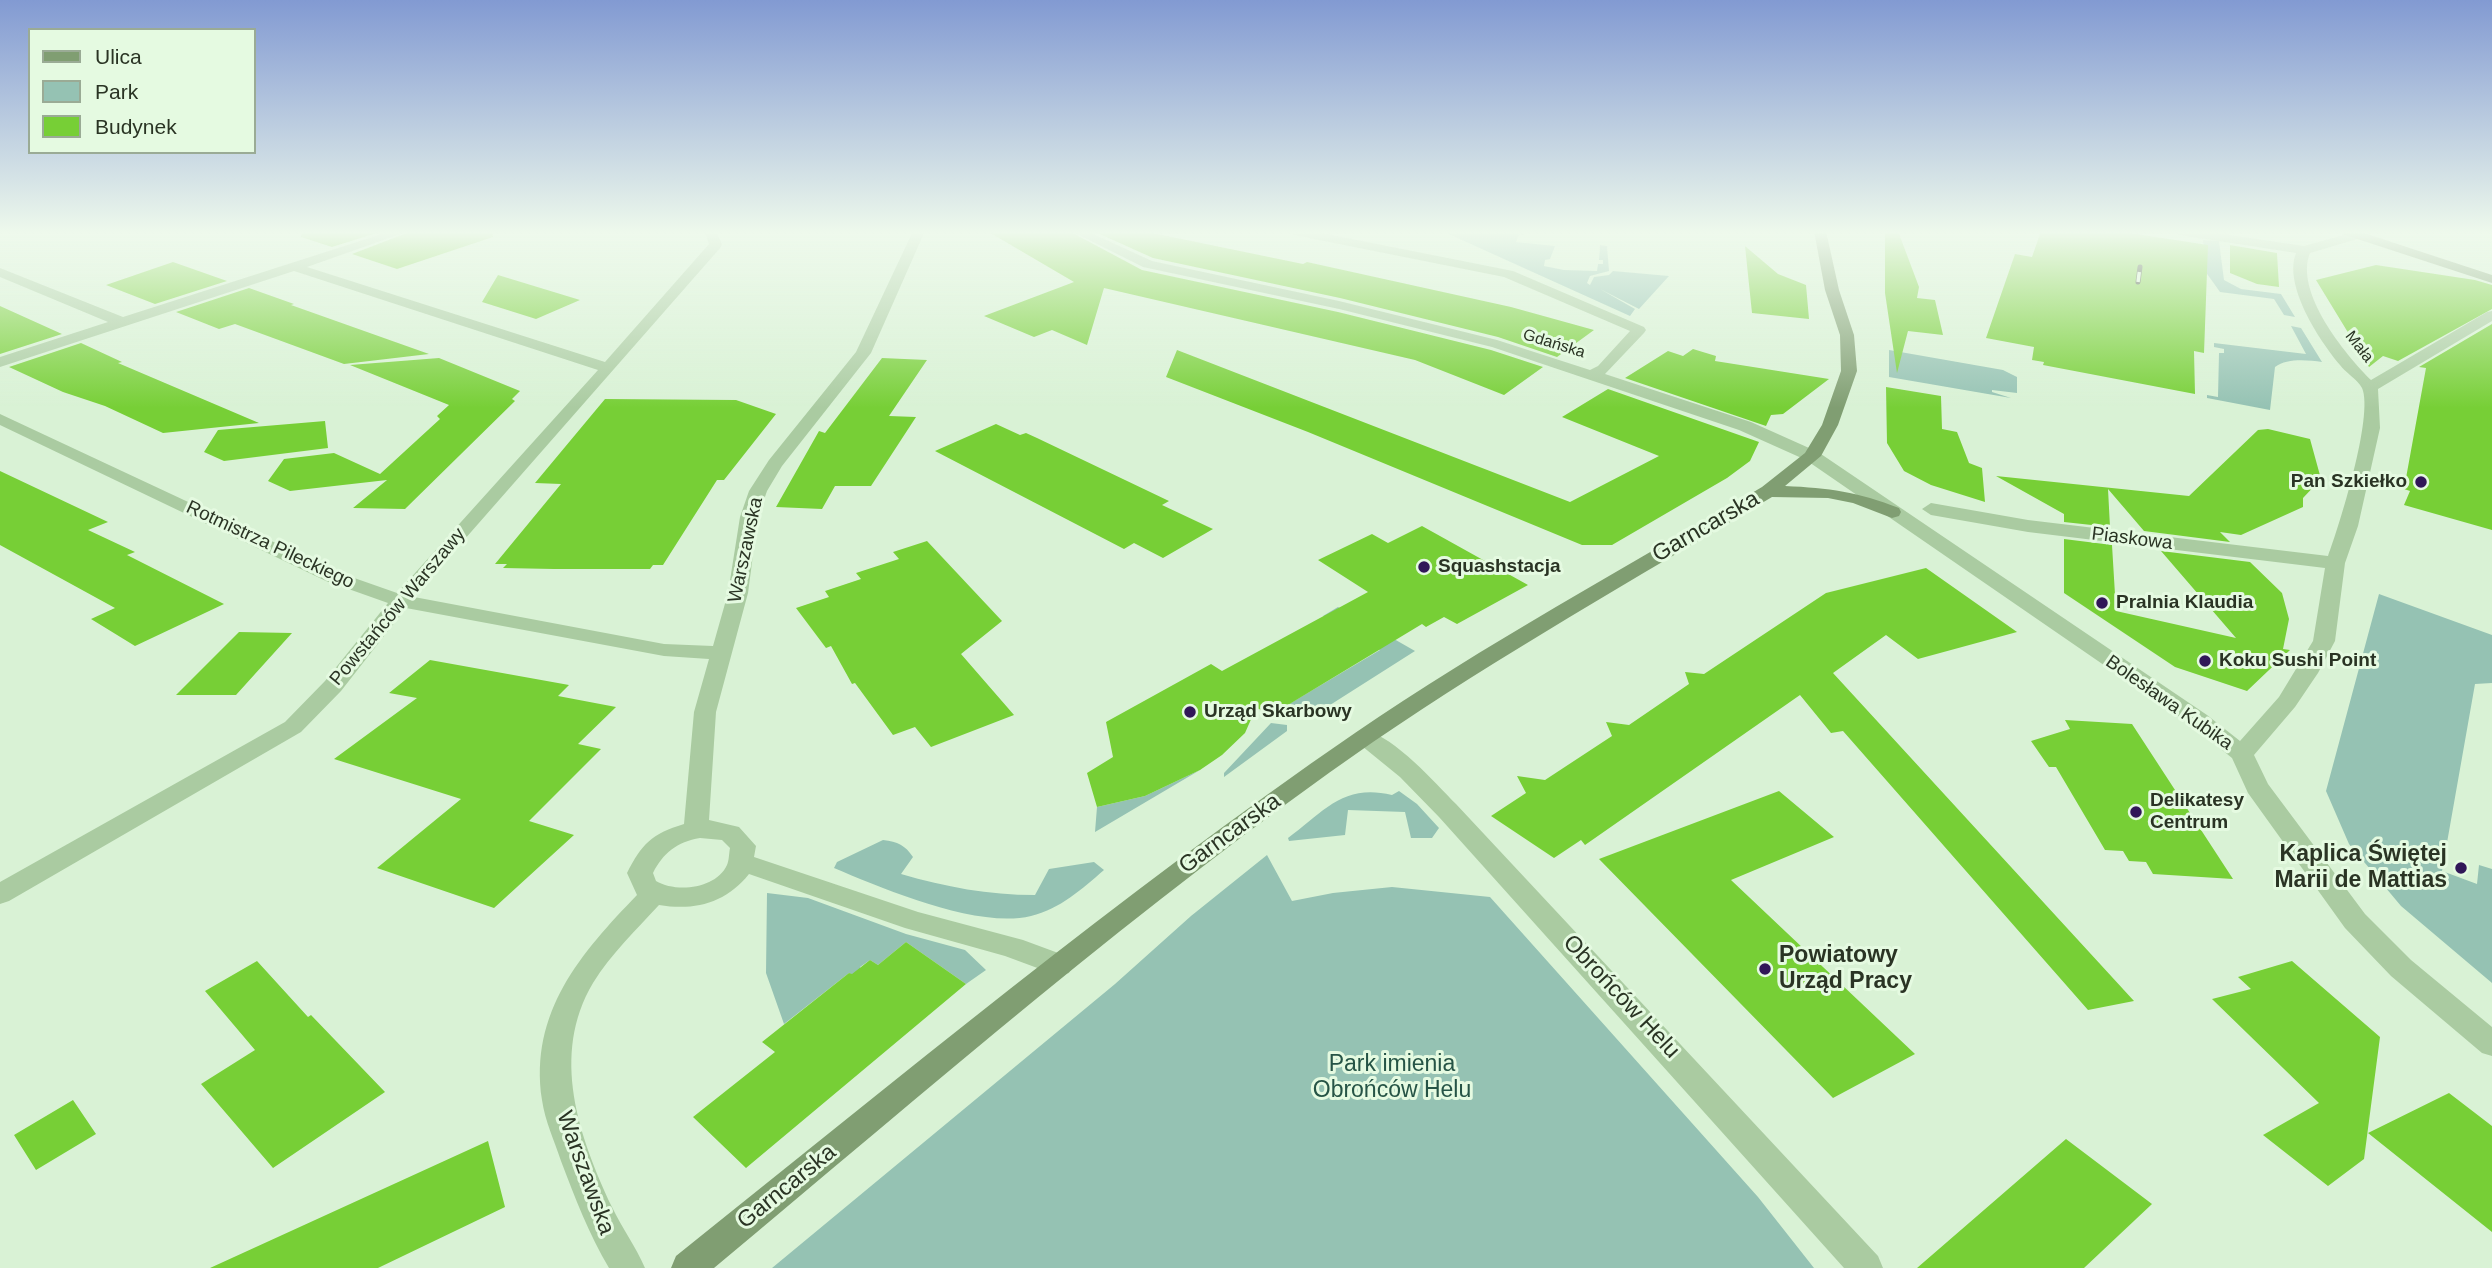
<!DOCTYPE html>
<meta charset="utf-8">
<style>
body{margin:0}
#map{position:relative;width:2492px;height:1268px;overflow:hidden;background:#d9f2d5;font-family:Helvetica,sans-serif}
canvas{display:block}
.legend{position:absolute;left:28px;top:28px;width:228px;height:126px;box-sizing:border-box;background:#e5fae1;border:2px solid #9aab95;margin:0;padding:9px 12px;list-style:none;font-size:21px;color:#2a3424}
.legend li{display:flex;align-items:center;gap:14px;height:35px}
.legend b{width:35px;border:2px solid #9aab95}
</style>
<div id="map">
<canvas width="2492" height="1268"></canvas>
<ul class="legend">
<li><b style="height:9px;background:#809e72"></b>Ulica</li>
<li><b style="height:19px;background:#95c2b3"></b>Park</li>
<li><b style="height:19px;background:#77cf36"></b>Budynek</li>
</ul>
</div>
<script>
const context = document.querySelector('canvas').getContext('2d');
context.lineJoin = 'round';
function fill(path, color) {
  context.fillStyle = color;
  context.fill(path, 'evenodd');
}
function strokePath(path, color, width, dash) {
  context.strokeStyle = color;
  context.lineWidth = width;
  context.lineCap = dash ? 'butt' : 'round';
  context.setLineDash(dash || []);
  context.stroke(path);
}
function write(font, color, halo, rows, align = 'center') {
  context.font = font + ' Helvetica,sans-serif';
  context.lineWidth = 6;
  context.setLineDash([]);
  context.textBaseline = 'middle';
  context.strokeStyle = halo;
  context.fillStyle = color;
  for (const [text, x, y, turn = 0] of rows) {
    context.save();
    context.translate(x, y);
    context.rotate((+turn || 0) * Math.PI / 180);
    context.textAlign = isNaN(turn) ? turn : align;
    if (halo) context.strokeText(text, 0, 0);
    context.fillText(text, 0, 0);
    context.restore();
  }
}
const green = new Path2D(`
 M1442,231H1524L1523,235L1519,234L1516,242L1555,246L1550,259L1545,260L1544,266L1564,270L1597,271L1598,264H1603V260H1599L1600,245L1607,246L1609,271L1590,276L1587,283L1590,285L1594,277L1609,275L1613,271L1669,276L1639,309L1600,289L1635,309L1630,316Z
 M2203,240L2219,241L2224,280L2241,289L2281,294L2295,317L2284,315L2274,299L2220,292L2205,271Z
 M2291,326L2301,328L2322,362C2307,360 2287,358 2275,367L2270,410L2207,398V395L2218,397L2219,353H2224V349L2214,347V343L2306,354Z
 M1889,350L2003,370L2017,377V393L1992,390V392L2011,398L1889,377Z
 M2379,594L2492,635V683L2475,684L2442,871L2477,884L2479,865L2492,869V983L2401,906L2349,844L2326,791Z
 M1338,607L1415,651L1308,719L1279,710L1380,650L1323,616Z
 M1271,723L1287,725V731L1224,777V773Z
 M1200,770L1095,832L1097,807L1145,796Z
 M1399,791L1417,804L1439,828L1432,838H1411L1405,812L1348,810L1345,835L1289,841L1288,838C1324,811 1344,783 1392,795Z
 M883,840C898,842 905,845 913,857L901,874C946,887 988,895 1035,895L1049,869L1094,862L1104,870C1082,889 1060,909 1031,916C977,929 884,889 834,868L837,862Z
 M1267,855L1292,901L1333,893L1392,887L1490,897L1758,1197L1814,1268H772L1115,984L1191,916Z
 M767,893L808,898L906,934L965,950L986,970L966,984L906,942L878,965L870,960L860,967V979L849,973L784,1024L766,973Z`);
const building = new Path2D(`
 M302,231H383L332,247L301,237Z
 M412,231H492L493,237L397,269L352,254Z
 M987,231H1069L1142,270L1338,312L1491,350L1543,367L1504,395L1415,360L1104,288L1087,345L1052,330L1034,337L984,316L1074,282Z
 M1093,231H1143L1303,264L1307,262L1511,307L1594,330L1557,357L1498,337L1340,298L1153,258Z
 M1885,231H1898L1919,287L1917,298L1935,300L1943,335L1908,331L1897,373L1885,293Z
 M2041,231H2117L2208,245L2204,353L2194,351L2195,394L2043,365L2044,362L2032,360L2034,347L1986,338L2015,254L2032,257Z
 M2230,245L2277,253L2279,287L2257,284L2230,273Z
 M1745,246L1778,274L1806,285L1809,319L1752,313Z
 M173,262L227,281L155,304L106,285Z
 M2376,265L2475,280L2492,285V309L2398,361L2383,356L2369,367L2316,280Z
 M498,275L580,300L536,319L482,302Z
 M249,288L294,304L291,305L429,354L344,364L235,324L219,329L176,312Z
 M0,306L62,334L0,354Z
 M2492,324V530L2404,505L2410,491L2404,489L2426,368L2419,367Z
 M81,343L122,362L118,363L259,423L163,433L105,406L63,392L9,367Z
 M1693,349L1716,356L1715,361L1829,379L1783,414L1771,415L1766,426L1625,378L1668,351L1683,356Z
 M1177,350L1570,502L1659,456L1562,417L1608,389L1759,442L1750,461L1727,478L1612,545H1582L1308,432L1166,377Z
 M439,358L520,391L512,399L515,401L405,509L353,508L387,480L290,491L268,481L284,459L334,453L380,474L440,419L437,416L449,405L350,365Z
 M882,358L927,360L889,416L916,417L871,486H835L822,509L776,507L819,431L825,433Z
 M1886,387L1941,396L1942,429L1957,432L1969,463L1982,468L1985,502L1931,485L1904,471L1887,443Z
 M605,399L736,400L776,414L724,480H717L663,565H653L650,569H554L503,568L507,564H495L561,484L535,483Z
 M325,421L328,448L224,461L204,452L218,430Z
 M996,424L1020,435L1026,433L1037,438L1169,501L1162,505L1213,529L1163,558L1134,543L1124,549L935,451Z
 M2268,429L2310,439L2321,479L2303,498V507L2241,535L2220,532L2230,542L2144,531L2108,489L2110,527L2064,522V514L1996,476L2189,496L2258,430Z
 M0,471L108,522L88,530L135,552L127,555L224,604L135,646L91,619L115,608L0,545Z
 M1422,526L1528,585L1457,624L1444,617L1426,627L1422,624L1273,714L1256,708L1245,733L1222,755L1200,770L1145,796L1097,807L1087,773L1113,757L1106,722L1211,664L1222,671L1368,592L1318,560L1372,534L1388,543Z
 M2064,539L2112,545L2116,611L2236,638L2161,551L2250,562L2282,593L2289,619L2283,649L2290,650L2247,691L2175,667L2064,593Z
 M927,541L1002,621L961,654L1014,715L931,747L915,727L893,735L855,683L852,684L831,646L826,648L796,608L829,597L825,591L861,579L856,573L899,559L893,552Z
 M1926,568L2017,632L1918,659L1886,635L1833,673L2134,1001L2088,1010L1843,731L1831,733L1800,695L1585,845L1581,840L1554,858L1491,816L1526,793L1517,776L1545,780L1612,736L1606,722L1629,725L1689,684L1685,672L1704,674L1826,593Z
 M239,632L292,633L236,695H176Z
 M430,660L569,685L558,696L616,707L578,744L601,749L529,821L574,835L494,908L377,868L461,799L334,759L417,698L389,693Z
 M2065,720L2132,724L2233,879L2153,874L2146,862L2129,861L2123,851L2105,850L2056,767H2049L2031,741L2070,729Z
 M1779,791L1834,837L1731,880L1915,1054L1833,1098L1599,859Z
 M906,942L966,984L746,1168L693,1117L775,1052L762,1042L849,973L852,974L870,960L878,965Z
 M257,961L308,1017L311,1015L385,1092L273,1168L201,1084L255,1050L205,991Z
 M2292,961L2380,1037L2364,1159L2328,1186L2263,1135L2319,1103L2212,999L2251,989L2238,977Z
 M2449,1093L2492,1126V1232L2368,1133Z
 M73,1100L96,1134L36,1170L14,1135Z
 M2066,1139L2152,1204L2084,1268H1917Z
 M488,1141L505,1207L378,1268H210Z`);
const street = new Path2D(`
 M391,231H409L307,267L605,362L709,244L704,231H716L722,244L721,247L414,597L664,644L713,646L728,593L740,517L749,491L769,460L856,352L913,231H925L871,353L782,466L767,491L758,517L748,593L716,712L709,820L739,827L756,846L754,857L918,912L1023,940L1069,957L1073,965L1069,973L1059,976L1005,956L905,928L749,874C726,903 695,911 659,905C636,930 611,954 593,983C550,1055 579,1137 612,1207C622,1228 636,1247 645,1268H609C589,1234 575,1198 561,1161C554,1140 545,1121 542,1100C529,1012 581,953 637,895L627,873C642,844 651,834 684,824L694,712L709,659L664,656L406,608L341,691L301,732L9,901L0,904V882L285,722L325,681L388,603L326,581L0,425V414L340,573L397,593L598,370L294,271L0,367V357L108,322L0,277V268L123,317ZM700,838L722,840L730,848C729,853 729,861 727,865C716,889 676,893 656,881L653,873C663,853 677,842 700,838Z
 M1071,231H1087L1152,261L1339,301L1497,340L1590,370L1598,366L1630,331L1504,277L1294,235L1288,231H1312L1513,271L1644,327L1646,330L1644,333L1605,374L1751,422L1818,452L2207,715L2240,741L2279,697L2313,641L2325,568L2028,532L1931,515L1922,509L1931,503L2028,520L2328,556C2339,527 2374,415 2362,388C2358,380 2345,372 2340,365C2319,340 2283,285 2296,253L2179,235L2173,231H2203L2304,246L2357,231L2361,232V238L2310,253C2294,292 2345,354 2371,380L2487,312L2492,311V321L2378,389L2380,428L2358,526L2345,563L2335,641L2318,673L2295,707L2254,755L2268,784L2365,914L2411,960L2492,1027V1056L2482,1053L2391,976L2345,928L2248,793L2232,758L2191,725L1806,460L1739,430L1492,347L1339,309L1143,267Z
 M1365,730C1396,738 1434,782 1456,804L1878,1256L1883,1268H1844L1439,817L1400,777L1357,742L1353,737L1357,732Z`);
const secondary = new Path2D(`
 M1814,231H1826L1839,290L1854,335L1857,371L1838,425L1821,456L1785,486C1829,488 1858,492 1899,508L1901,512L1899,516L1892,518L1853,503L1828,498L1772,497C1638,577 1502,654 1373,742C1142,902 930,1088 714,1268H671L676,1256C899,1078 1119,895 1355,733C1485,644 1625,568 1762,487L1805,453L1822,425L1841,371L1840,335L1825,290Z
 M2340,231H2358L2492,275V283L2342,234Z`);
const rail = new Path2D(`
 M2138,282L2140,267`);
const markers = [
 [2421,482,7,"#311758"],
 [1424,567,7,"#311758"],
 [2102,603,7,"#311758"],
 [2205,661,7,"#311758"],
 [1190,712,7,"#311758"],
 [2136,812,7,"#311758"],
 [2461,868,7,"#311758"],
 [1765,969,7,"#311758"]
];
const farStreetnames = [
 ["Gdańska",1554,344,17],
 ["Mała",2359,347,52]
];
const poiNames = [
 ["Pan Szkiełko",2407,482,"right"],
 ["Squashstacja",1438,567],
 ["Pralnia Klaudia",2116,603],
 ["Koku Sushi Point",2219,661],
 ["Urząd Skarbowy",1204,712],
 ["Delikatesy",2150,801],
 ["Centrum",2150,823]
];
const streetNames = [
 ["Piaskowa",2132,539,7],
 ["Rotmistrza Pileckiego",270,545,25],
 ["Warszawska",746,550,-78],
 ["Powstańców Warszawy",398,607,-50],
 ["Bolesława Kubika",2169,703,35]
];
const nearStreetnames = [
 ["Garncarska",1706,527,-30],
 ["Garncarska",1230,834,-36],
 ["Obrońców Helu",1621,997,47],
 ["Warszawska",585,1173,70],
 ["Garncarska",787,1187,-39]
];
const nearPoinames = [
 ["Kaplica Świętej",2447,855],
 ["Marii de Mattias",2447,881],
 ["Powiatowy",1779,956,"left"],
 ["Urząd Pracy",1779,982,"left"]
];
const nearParknames = [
 ["Park imienia",1392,1065],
 ["Obrońców Helu",1392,1091]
];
fill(green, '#95c2b3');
fill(building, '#77cf36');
fill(street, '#aacba1');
fill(secondary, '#809e72');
strokePath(rail, '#2a3424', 5);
strokePath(rail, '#e5fae1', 3.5, [10]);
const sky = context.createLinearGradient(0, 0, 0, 408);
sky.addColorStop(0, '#829ad2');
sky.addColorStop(0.57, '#eef9ec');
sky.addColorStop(1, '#eef9ec00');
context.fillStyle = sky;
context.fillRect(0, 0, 2492, 408);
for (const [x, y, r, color] of markers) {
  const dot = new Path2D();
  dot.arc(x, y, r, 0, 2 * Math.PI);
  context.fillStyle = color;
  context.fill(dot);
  strokePath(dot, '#e5fae1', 2.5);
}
write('16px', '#2a3424', '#e5fae1', farStreetnames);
write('bold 19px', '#2a3424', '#e5fae1', poiNames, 'left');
write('19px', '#2a3424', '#e5fae1', streetNames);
write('23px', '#2a3424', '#e5fae1', nearStreetnames);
write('bold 23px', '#2a3424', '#e5fae1', nearPoinames, 'right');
write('23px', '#265446', '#e5fae1', nearParknames);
</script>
